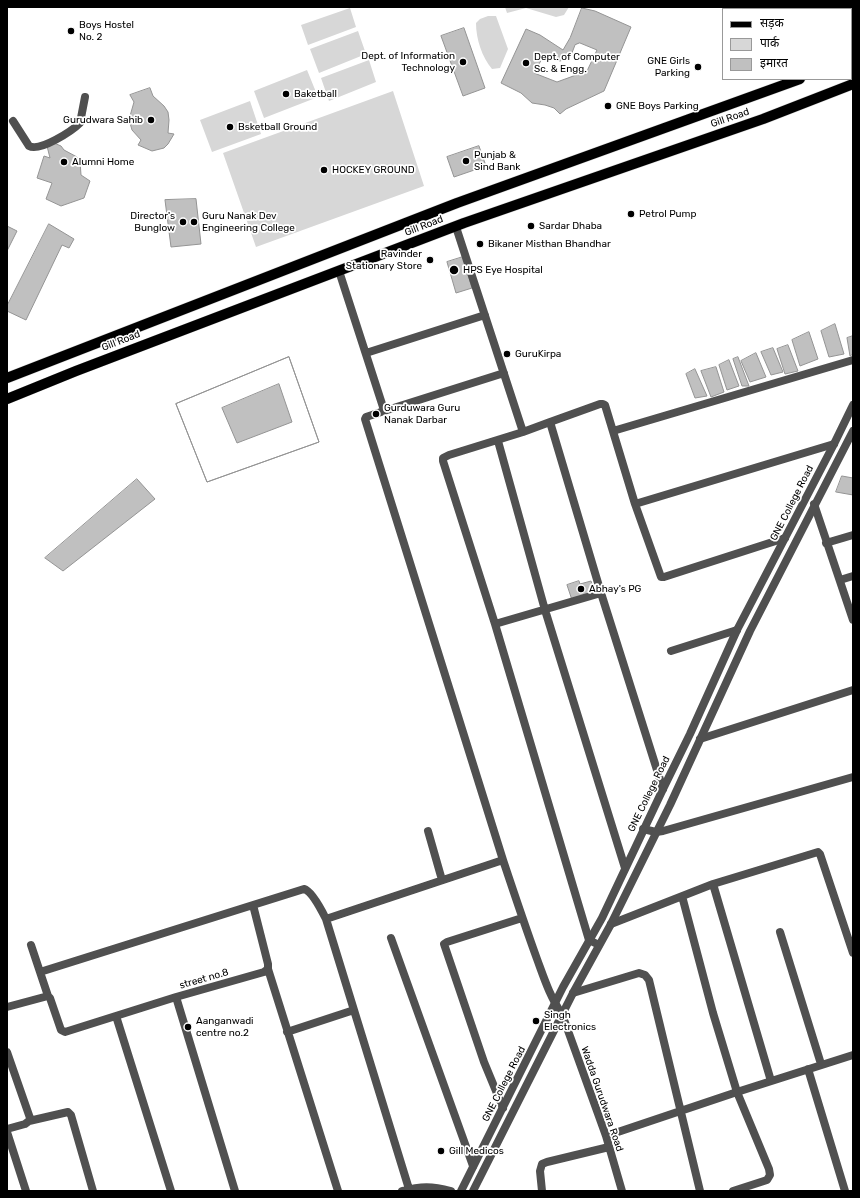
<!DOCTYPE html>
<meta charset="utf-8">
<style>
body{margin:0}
#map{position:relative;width:860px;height:1198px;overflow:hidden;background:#fff;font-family:Rubik,"Noto Sans Devanagari",sans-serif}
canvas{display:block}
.frame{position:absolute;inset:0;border:8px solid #000;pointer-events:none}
.legend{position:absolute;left:722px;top:8px;width:130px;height:72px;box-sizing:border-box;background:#fff;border:1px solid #999;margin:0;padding:5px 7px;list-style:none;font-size:12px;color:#000}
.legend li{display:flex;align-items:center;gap:8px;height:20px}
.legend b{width:20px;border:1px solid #999}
</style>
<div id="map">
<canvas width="860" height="1198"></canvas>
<div class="frame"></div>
<ul class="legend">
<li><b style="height:5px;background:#000"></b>सड़क</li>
<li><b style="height:11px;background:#d7d7d7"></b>पार्क</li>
<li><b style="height:11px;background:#c0c0c0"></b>इमारत</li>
</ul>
</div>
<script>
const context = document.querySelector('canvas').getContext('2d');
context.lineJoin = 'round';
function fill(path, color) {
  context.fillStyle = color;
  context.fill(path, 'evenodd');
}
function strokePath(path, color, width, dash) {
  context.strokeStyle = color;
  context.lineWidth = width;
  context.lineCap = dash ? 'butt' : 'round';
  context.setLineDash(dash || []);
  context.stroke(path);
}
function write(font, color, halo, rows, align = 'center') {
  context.font = font + ' Rubik,sans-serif';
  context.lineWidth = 3.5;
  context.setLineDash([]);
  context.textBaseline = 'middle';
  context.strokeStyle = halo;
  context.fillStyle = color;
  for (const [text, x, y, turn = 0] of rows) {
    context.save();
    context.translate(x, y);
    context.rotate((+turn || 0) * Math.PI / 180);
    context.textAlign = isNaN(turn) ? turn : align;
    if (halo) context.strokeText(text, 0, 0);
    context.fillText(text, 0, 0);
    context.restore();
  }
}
const green = new Path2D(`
 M505,7H569L564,15L556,17L526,8L507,13Z
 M350,8L356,27L308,45L301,25Z
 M488,16H496L508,49L500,68L492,69C482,57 476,39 476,23L480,19Z
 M358,31L366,54L319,73L310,49Z
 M369,60L376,82L329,101L321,78Z
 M307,70L318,97L264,118L254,91Z
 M393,91L424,186L256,247L223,153Z
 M250,101L261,134L212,152L200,120Z`);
const building = new Path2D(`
 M582,8L595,11L631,27L604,91L566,109L560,114L554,108L545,105L532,103L521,93L501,83L526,29L540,35L563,50L570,38ZM580,43L597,50L587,71L557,82L534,73L544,55L560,61L570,58L575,45Z
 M464,28L485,88L463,96L441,36Z
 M150,88L153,96L164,106L168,112L169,120L168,133L174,134L168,144L164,148L152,151L138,145L141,140L132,130L130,123V116L134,102L130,95Z
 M54,143L61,146L64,150L77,157L80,161L81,175L90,181L84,198L61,206L46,199L52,183L37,178L44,156L50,158L47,146Z
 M479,146L486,166L454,177L447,157Z
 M196,199L201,244L171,247L165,200Z
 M49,224L74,239L69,248L62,245L26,320L7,311V306Z
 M7,226L17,231L7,251Z
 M463,257L472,288L456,293L447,262Z
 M835,324L844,354L829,357L821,331Z
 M809,332L818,359L800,366L792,340Z
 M853,336V354L850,356L847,338Z
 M788,345L798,371L785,374L777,349Z
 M773,348L783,372L771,375L761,352Z
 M756,353L766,377L750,382L741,361Z
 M289,357L319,442L207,482L176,404ZM279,384L292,422L237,443L222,408Z
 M289,357L319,442L207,482L176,404Z
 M738,357L749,386H742L733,359Z
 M729,360L739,386L727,390L719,365Z
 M716,367L724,392L711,397L701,371Z
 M695,369L707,396L695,398L686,374Z
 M842,476L853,478V495L836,492Z
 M137,479L155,499L63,571L45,558Z
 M579,581L580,584L591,581L595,593L572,600L567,585Z`);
const minor = new Path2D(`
 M13,121L29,146C40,152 72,131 80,123L85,97
 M456,227L523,432L449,455L443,458V461L495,624L589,940L599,945
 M366,353L485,315
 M384,411L504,373
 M550,422L600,404H603L605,405L635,504L661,577H664L785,538
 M613,431L853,360
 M523,432L550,422L601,593L663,789
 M498,441L545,610L625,868
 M635,504L834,444
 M814,504L853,620
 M826,543L853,535
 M840,580L853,576
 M495,624L601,593
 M671,651L737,630
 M700,739L853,690
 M643,829L656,832L663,831L853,777
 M428,831L442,880
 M503,860C514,893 525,926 537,959C544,978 550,997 562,1014L606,1136L622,1191
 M713,884L771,1081
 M682,896L713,1013L737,1092L769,1169L770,1175L767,1180L733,1191
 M326,919L409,1189
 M611,924L713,884L818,852L820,854L853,953
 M780,932L821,1064
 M391,938L473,1166
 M31,945L48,996
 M268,969L338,1191
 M40,972L253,905
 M573,993L639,973L645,975L649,980L700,1191
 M7,1007L48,996L50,998L61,1030L65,1032L176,997
 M116,1016L171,1191
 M287,1032L354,1010
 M7,1052L30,1118L29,1121
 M808,1069L845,1191
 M503,1108L484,1062L444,944L447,942L522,918
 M7,1129L25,1124L29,1121L68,1112L71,1115L93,1191
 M7,1132L26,1191
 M606,1136L737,1092L853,1055
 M235,1191L176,997L264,972L268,969V964L253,905L304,889C312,891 322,911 326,919L503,860L365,419L366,417L384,411L383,407L339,271
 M402,1191C421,1186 432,1186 451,1191
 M542,1191L540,1171L542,1164L547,1162L609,1147`);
const tertiary = new Path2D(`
 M461,1191L563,987L602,918L663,789L690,734L737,630L834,444L853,405
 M473,1191L573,993L611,924L670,805L750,631L853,431`);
const primary = new Path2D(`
 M851,61L853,60
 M7,378L457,203L800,79
 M7,399L76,371L464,223L763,119L853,84`);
const markers = [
 [71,31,4,"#000"],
 [463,62,4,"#000"],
 [526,63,4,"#000"],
 [698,67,4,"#000"],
 [286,94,4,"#000"],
 [608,106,4,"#000"],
 [151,120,4,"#000"],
 [230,127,4,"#000"],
 [466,161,4,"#000"],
 [64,162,4,"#000"],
 [324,170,4,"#000"],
 [631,214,4,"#000"],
 [183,222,4,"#000"],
 [194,222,4,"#000"],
 [531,226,4,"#000"],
 [480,244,4,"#000"],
 [430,260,4,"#000"],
 [454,270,5,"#000"],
 [507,354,4,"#000"],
 [376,414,4,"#000"],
 [581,589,4,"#000"],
 [536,1021,4,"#000"],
 [188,1027,4,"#000"],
 [441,1151,4,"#000"]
];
const poiNames = [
 ["Boys Hostel",79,25],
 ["No. 2",79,37],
 ["Dept. of Information",455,56,"right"],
 ["Technology",455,68,"right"],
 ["Dept. of Computer",534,57],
 ["Sc. & Engg.",534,69],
 ["GNE Girls",690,61,"right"],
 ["Parking",690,73,"right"],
 ["Baketball",294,94],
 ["GNE Boys Parking",616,106],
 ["Gurudwara Sahib",143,120,"right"],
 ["Bsketball Ground",238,127],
 ["Punjab &",474,155],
 ["Sind Bank",474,167],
 ["Alumni Home",72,162],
 ["HOCKEY GROUND",332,170],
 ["Petrol Pump",639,214],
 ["Director's",175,216,"right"],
 ["Bunglow",175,228,"right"],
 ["Guru Nanak Dev",202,216],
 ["Engineering College",202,228],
 ["Sardar Dhaba",539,226],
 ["Bikaner Misthan Bhandhar",488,244],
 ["Ravinder",422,254,"right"],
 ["Stationary Store",422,266,"right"],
 ["HPS Eye Hospital",463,270],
 ["GuruKirpa",515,354],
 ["Gurduwara Guru",384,408],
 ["Nanak Darbar",384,420],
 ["Abhay's PG",589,589],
 ["Singh",544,1015],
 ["Electronics",544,1027],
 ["Aanganwadi",196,1021],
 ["centre no.2",196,1033],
 ["Gill Medicos",449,1151]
];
const streetNames = [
 ["Gill Road",730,118,-19],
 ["Gill Road",424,226,-21],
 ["Gill Road",121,341,-21],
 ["GNE College Road",792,503,-63],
 ["GNE College Road",649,794,-64],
 ["street no.8",204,979,-16],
 ["GNE College Road",504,1084,-63],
 ["Wadda Gurudwara Road",602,1099,71]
];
fill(green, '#d7d7d7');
fill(building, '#c0c0c0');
strokePath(building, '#949494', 1);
strokePath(primary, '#dbdbdb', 11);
strokePath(minor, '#505050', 8);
strokePath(tertiary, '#505050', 8);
strokePath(primary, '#000', 10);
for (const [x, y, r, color] of markers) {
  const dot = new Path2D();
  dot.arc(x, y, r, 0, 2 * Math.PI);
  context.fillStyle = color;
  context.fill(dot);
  strokePath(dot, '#fff', 1.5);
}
write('10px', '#000', '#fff', poiNames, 'left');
write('10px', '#000', '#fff', streetNames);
</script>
